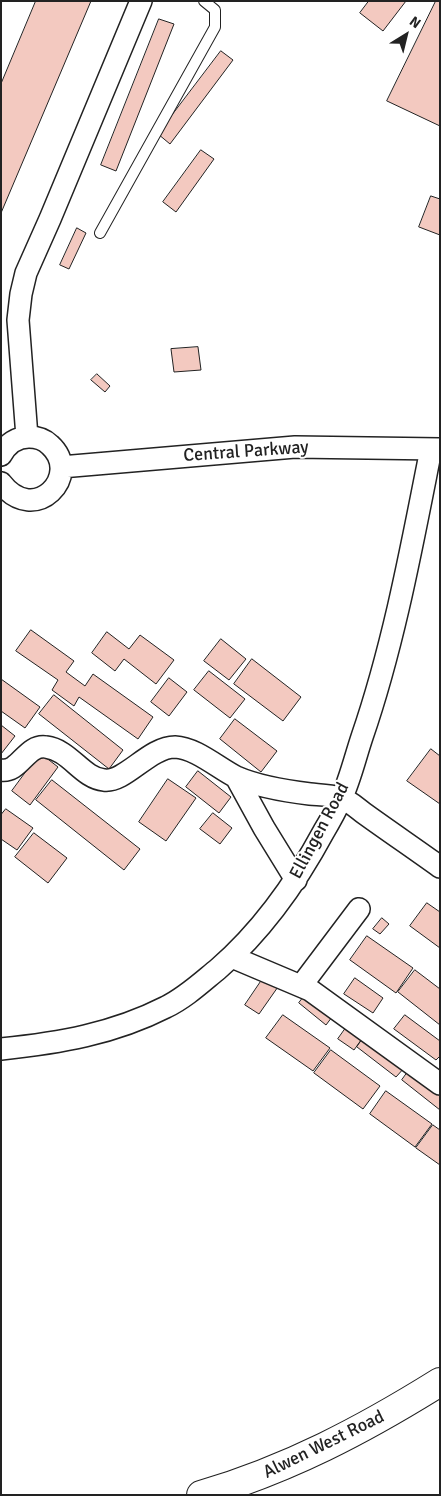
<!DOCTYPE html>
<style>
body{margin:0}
#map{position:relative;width:441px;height:1496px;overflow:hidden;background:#fff;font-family:Signika,sans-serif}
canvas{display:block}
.frame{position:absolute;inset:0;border:2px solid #222;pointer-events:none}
.north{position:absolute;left:381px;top:10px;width:50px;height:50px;-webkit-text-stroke:4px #fff;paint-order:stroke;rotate:36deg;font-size:14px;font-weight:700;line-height:20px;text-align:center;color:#222}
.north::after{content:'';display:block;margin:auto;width:18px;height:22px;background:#222;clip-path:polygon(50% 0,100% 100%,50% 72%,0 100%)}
</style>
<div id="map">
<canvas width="441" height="1496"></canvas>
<div class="frame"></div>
<div class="north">N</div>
</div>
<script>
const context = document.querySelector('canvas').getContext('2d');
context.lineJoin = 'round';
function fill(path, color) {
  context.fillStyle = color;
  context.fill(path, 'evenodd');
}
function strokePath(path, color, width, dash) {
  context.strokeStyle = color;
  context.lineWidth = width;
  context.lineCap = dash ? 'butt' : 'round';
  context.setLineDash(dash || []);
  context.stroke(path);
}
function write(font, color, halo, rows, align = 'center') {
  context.font = font + ' Signika,sans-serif';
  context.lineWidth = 4;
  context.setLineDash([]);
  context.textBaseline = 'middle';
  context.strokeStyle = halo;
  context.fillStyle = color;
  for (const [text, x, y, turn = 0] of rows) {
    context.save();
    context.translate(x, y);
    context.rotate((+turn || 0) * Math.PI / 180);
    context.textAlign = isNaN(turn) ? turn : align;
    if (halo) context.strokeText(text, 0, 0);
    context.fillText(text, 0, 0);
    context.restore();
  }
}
const building = new Path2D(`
 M36,1H91L1,213V84Z
 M369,1H406L383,31L360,13Z
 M436,1H440V126L387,101Z
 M159,19L174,24L116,171L101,165Z
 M221,51L233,60L170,144L158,134Z
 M201,150L214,159L176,212L163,202Z
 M431,196L440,199V235L419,227Z
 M77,228L86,233L69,269L60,265Z
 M198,347L201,370L174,372L171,349Z
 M97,374L110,386L105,392L91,380Z
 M31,630L74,661L66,672L85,686L93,674L153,717L138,739L79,697L74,706L52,690L58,680L16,651Z
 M107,632L129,649L140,635L174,660L156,684L124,659L115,671L92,653Z
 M221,639L246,659L229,680L204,661Z
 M252,659L301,697L283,721L234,684Z
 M209,671L245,699L230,718L194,690Z
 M169,678L187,692L169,716L151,702Z
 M1,679L40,707L25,728L1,711Z
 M54,695L123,750L109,769L39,714Z
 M235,719L277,751L261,772L220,739Z
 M1,725L15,736L1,754Z
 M431,749L440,756V804L407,781Z
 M40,753L58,767L30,805L12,791Z
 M198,771L231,797L219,813L186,787Z
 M168,779L196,798L166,841L139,822Z
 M52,780L140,849L124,870L36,800Z
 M6,809L33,828L17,850L1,839V815Z
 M213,813L232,828L220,844L200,829Z
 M34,833L67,858L48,883L15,857Z
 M427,903L440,912V948L410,926Z
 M382,918L389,924L380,934L373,929Z
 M367,936L413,968L396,993L350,960Z
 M415,970L440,989V1025L398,992Z
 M266,974L280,984L259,1014L245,1005Z
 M355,978L383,998L373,1013L344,994Z
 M308,991L335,1013L326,1025L299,1003Z
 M283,1015L330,1048L313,1071L266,1038Z
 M405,1015L440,1041V1056L436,1060L394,1029Z
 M348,1025L364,1036L354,1050L338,1039Z
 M366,1034L405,1067L396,1077L357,1047Z
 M331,1050L380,1086L363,1109L314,1073Z
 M412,1066L440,1088V1110L402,1080Z
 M386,1091L432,1124L415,1147L370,1114Z
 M433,1125L440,1130V1165L416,1148Z`);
const lane = new Path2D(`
 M100,233L215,27V10L204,1`);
const street = new Path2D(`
 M27,437L18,320L21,294L26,273L50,219L141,1
 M1,455C7,444 17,437 29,437C37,437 44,439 50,445C83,475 35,527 1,483
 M61,467L295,447L440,449
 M1,770C20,773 26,744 46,747C70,750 82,778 104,780C125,783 149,747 175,747C196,748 218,768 236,777C259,787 285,791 310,794C320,795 330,795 340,798C349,800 358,809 365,814C390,832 415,849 440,867
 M236,777L264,828L296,880
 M232,957L310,990L440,1084
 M301,986L359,909
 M1,1049C59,1043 113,1034 166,1007C185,998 202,982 218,969C263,930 296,883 324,831C330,821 336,810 341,799C350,780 355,758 362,737C394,644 412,545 431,449`);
const secondary = new Path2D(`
 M201,1495C289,1469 363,1430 440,1382`);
const streetNames = [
 ["Central Parkway",246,452,-4],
 ["Ellingen Road",320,831,-62],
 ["Alwen West Road",324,1445,-26]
];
fill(building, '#f3c9c0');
strokePath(building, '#222', 1);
strokePath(lane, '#222', 12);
strokePath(street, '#222', 24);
strokePath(secondary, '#222', 30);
strokePath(lane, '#fff', 10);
strokePath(street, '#fff', 21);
strokePath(secondary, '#fff', 28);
write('18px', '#222', '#fff', streetNames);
</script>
